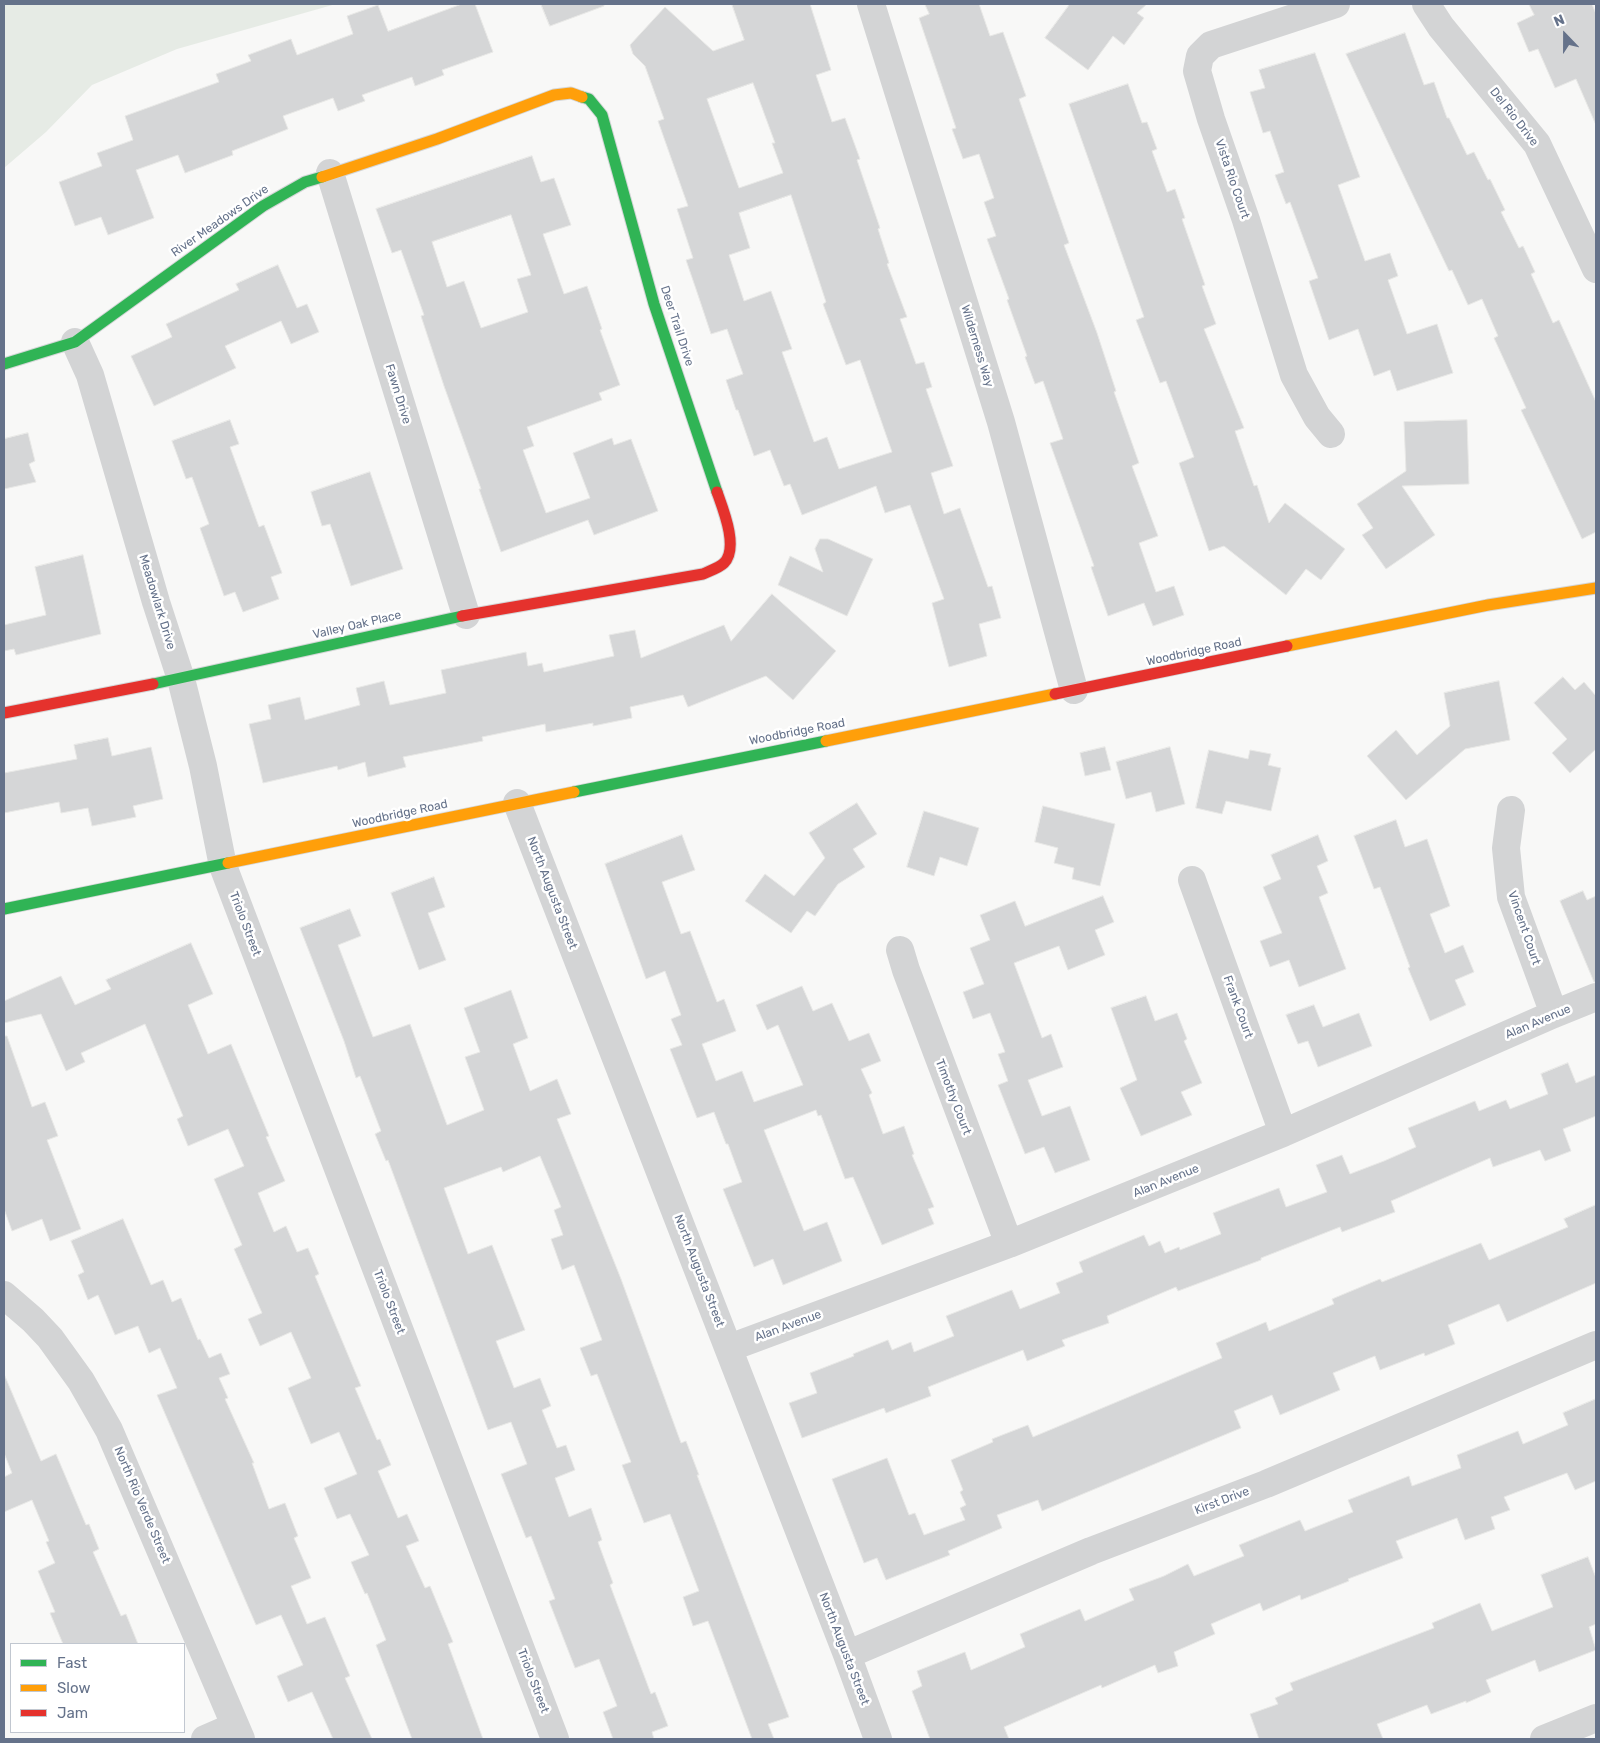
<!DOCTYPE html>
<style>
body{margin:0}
#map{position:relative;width:1600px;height:1743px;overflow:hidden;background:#f8f8f7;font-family:Rubik,sans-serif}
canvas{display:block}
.frame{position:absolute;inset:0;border:5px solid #65728a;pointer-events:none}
.legend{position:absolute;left:10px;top:1643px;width:175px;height:90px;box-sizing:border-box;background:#fff;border:1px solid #c1c7d0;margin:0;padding:6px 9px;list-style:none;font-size:15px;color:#65728a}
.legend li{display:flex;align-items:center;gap:10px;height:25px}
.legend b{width:25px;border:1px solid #c1c7d0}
.north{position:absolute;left:1540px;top:10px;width:50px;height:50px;-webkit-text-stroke:4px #fff;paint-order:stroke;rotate:338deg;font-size:14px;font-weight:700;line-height:20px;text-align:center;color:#65728a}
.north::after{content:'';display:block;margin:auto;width:18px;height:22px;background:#65728a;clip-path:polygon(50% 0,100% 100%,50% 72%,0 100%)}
</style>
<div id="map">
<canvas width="1600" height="1743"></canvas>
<div class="frame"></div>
<ul class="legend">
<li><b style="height:6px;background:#30b455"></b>Fast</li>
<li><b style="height:6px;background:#ff9f0a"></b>Slow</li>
<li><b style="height:6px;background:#e5322d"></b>Jam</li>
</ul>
<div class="north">N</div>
</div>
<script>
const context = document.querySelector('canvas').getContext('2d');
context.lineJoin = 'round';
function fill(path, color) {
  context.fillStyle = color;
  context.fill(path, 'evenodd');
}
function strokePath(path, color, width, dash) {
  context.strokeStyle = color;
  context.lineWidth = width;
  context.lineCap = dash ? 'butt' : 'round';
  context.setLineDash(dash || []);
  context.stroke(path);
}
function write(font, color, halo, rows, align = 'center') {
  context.font = font + ' Rubik,sans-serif';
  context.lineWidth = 5;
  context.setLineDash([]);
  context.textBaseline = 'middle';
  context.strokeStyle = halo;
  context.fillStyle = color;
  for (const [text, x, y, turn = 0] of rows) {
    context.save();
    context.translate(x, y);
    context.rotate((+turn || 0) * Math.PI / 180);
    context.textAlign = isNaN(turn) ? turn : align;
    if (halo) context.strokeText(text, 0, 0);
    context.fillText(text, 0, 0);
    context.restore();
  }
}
const green = new Path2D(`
 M4,4H336L177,49L92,85L46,132L4,168Z`);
const building = new Path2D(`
 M462,4H475L493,52L442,70L444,75L415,86L412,77L362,95L365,101L338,111L333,98L283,116L288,129L232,151L233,155L185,173L178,155L136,170L154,218L108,235L101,217L75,226L59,182L102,166L97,153L133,140L125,116L219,82L216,74L251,61L248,55L291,39L297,55L353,34L347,16L378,5L388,31Z
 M541,4H604V6L550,26Z
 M732,4H810L831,70L816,75L832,122L845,118L860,159L857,160L880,228L878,229L889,263L887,264L907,317L900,319L916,364L924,362L932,387L926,389L953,466L931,473L944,514L960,508L988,587L992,586L1001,618L979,624L987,656L949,667L932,603L944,599L910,505L885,513L876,486L802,515L790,484L784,486L770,450L754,456L738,410H736L726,380L743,374L727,329L711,334L698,295L686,260L693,258L677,209L688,206L658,121L664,119L645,66L633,54L630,45L665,7L713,51L744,40ZM753,83L775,143H772L783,173L739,188L707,99ZM791,195L826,302L823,304L846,365L860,360L892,452L839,469L827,437L814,442L782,352L792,349L771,291L744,301L729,255L750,248L739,213Z
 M925,4H979L990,36L1003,32L1026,96L1019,99L1069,243L1064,245L1097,333L1116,391L1114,392L1139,463L1132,466L1158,536L1139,543L1156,592L1174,586L1184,615L1153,626L1144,603L1108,616L1091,567L1094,566L1050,443L1063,439L1043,381L1035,384L1025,357L1027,356L1007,300L1009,299L987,239L996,236L984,202L994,198L979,154L963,159L952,129L956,128L919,18L929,14Z
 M1070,4H1147L1137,13L1144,18L1124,45L1113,36L1088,70L1045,38Z
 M1529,4H1592L1596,14V125L1576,79L1555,88L1538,49L1529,52L1517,23L1534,15Z
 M1405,33L1424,85L1434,82L1447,118H1449L1467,155L1474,152L1488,180L1490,179L1505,210L1501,212L1519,248L1523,246L1535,272L1531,274L1553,323L1559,320L1596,402V532L1582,539L1521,410L1526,408L1494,338L1498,336L1482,299L1468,305L1452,270L1449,271L1346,54Z
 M1315,53L1360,177L1338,185L1365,261L1390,253L1398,276L1388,280L1407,334L1437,324L1453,373L1397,391L1390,370L1374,376L1358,329L1329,340L1309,281L1318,278L1290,202L1286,204L1275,175L1284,172L1270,131L1263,133L1250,92L1265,88L1259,70Z
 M1128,84L1142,123L1147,122L1157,149L1152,151L1167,192L1175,189L1185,218L1182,219L1205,285L1202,286L1216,324L1204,329L1244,428L1235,431L1254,486L1257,485L1269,523L1285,503L1345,549L1321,580L1306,569L1286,595L1224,546L1209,551L1179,463L1194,457L1166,381L1160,383L1136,320L1144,317L1069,104Z
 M532,156L541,182L554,178L571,225L543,234L564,294L587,286L602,329L600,330L620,385L599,393L602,400L527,427L534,446L523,450L546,513L590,498L573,453L612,438L614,445L631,439L658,511L594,535L588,520L501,552L479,489H481L444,386L421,316L424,315L401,250L392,253L376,209ZM511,215L531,275L517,279L528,312L481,328L464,281L447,287L432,242Z
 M278,265L297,308L307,304L319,332L291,344L281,321L225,346L236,368L154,406L131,356L172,337L166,324L239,290L236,284Z
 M230,420L239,444L230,447L259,527L264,525L282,573L271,577L279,599L243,612L235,592L224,596L200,528L209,524L192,477L186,479L172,441Z
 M1467,420L1469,484L1402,486L1435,535L1386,569L1362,535L1373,528L1357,504L1406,471L1404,422Z
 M28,433L35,461L29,464L36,482L4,489V439Z
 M370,472L403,569L351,586L330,524L322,526L311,492Z
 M820,539H828L873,559L847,616L778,585L790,556L823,572L815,549Z
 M83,555L101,634L16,655L14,649L4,651V625L46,615L35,567Z
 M772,594L836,651L793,700L766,676L688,707L683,695L630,707L632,718L593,726V723L546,732L545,724L482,737L483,741L403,757L406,767L368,777L365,762L338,770L337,766L263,783L249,724L271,719L268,705L300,697L305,720L360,705L356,688L384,681L390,705L446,693L441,670L526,652L528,666L542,663L544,672L614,656L609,635L635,630L641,658L724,625L731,641Z
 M1563,677L1575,690L1584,682L1596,696V749L1570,773L1552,753L1567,739L1534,703Z
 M1499,681L1510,740L1465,749L1406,800L1367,756L1396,730L1417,755L1450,726L1444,693Z
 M108,738L112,756L151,747L163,799L133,806L136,817L92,826L88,808L61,813L59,802L4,813V773L77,759L74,745Z
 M1105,747L1111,770L1085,776L1080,753Z
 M1170,747L1185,804L1156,812L1151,792L1126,799L1116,762Z
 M1209,750L1248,759L1250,750L1271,754L1268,765L1281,768L1271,811L1226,801L1222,814L1196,808Z
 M857,803L877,834L853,849L865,867L838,884L815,916L807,911L791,933L745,901L765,874L794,896L825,858L809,833Z
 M1043,806L1115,824L1100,886L1072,879L1074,868L1054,863L1058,848L1035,842Z
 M924,811L979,828L967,866L940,857L934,876L907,867Z
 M1396,820L1405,847L1427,839L1450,906L1430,914L1445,953L1463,945L1474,972L1455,980L1466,1005L1430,1021L1408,968L1410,967L1380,887L1374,889L1354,836Z
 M682,835L695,870L662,882L681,934L690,931L717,1002L724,999L736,1031L702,1044L716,1081L742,1071L754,1102L803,1085L778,1025L767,1030L756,1005L802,986L813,1011L832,1003L849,1041L869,1033L881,1061L861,1069L872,1093L869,1095L883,1134L904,1126L914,1154L912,1155L934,1207L928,1209L934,1224L882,1245L853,1177L845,1179L821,1115L818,1116L816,1110L764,1130L804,1231L827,1222L842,1261L783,1285L773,1259L754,1267L723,1189L742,1182L728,1144H726L714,1112L697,1118L670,1049L682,1045L671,1019L681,1015L665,971L646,979L605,864Z
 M1318,835L1328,861L1317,866L1328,893L1319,897L1346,969L1299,987L1289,960L1270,967L1260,941L1282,933L1263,887L1281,879L1271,855Z
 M434,877L445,907L428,913L446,960L419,970L391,893Z
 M1583,891L1587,900L1596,896V982H1594L1560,901Z
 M1103,896L1114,922L1095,930L1105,955L1068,970L1059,946L1014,963L1042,1038L1051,1034L1063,1067L1028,1080L1042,1116L1070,1106L1090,1160L1055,1173L1044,1147L1025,1154L998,1085L1008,1081L998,1054L1005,1052L990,1013L973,1019L963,992L984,984L970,948L990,940L980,915L1015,901L1025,926Z
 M350,909L361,936L338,945L373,1037L410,1024L447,1125L484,1110L465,1057L480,1052L464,1008L511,990L528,1038L513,1044L530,1091L557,1079L571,1114L557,1119L621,1279L681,1443L686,1441L699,1475H697L789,1717L768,1724L774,1739H752L708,1621L693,1626L683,1597L699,1591L670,1514L644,1523L622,1465L631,1462L597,1374L591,1376L580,1348L602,1340L574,1265L562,1270L551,1239L563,1235L554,1210L561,1207L540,1156L503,1172L501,1167L444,1188L468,1254L492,1245L525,1330L496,1341L514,1388L540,1378L551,1406L542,1410L557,1448L566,1445L575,1470L555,1478L569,1517L591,1508L602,1540L598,1542L613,1583L610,1585L651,1694L655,1692L668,1726L652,1732L654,1739H613L603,1712L617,1706L599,1659L575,1668L549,1601L555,1599L531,1536L526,1538L501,1474L527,1464L511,1422L488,1430L388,1160L386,1161L375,1134L381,1131L360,1076L356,1078L344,1041L300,928Z
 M191,943L213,994L188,1005L208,1054L231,1044L269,1136L266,1137L285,1181L258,1193L274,1232L286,1226L297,1252L308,1248L319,1274L315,1276L361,1386L355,1388L377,1440L380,1439L391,1465L378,1471L398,1518L407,1514L419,1541L406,1546L425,1588L430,1586L453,1642L448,1644L483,1739H412L376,1645L386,1640L367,1593L365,1594L351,1562L369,1555L350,1514L337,1519L324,1488L357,1474L339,1432L311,1444L288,1388L311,1378L291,1332L260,1346L248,1319L262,1313L234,1249L242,1245L214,1179L244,1166L228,1129L188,1146L177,1119L183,1116L145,1024L81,1053L85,1062L66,1071L41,1014L4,1023V1001L61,976L75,1005L111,989L106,980Z
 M1146,996L1155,1021L1177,1013L1187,1039L1184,1041L1202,1083L1181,1092L1192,1115L1141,1136L1120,1088L1137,1080L1111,1008Z
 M1314,1005L1323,1027L1359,1013L1372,1046L1318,1067L1308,1041L1298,1044L1286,1015Z
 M4,1036H7L32,1107L45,1102L58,1136L47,1140L81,1229L50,1241L42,1219L12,1231L4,1209Z
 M1568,1063L1576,1083L1596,1075V1116L1563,1129L1571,1151L1545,1161L1540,1150L1493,1167L1490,1158L1391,1201L1395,1212L1342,1232L1340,1227L1261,1258V1260L1178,1291L1176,1287L1107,1316L1109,1323L1062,1340L1065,1346L1027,1361L1023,1350L928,1387L931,1396L886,1413L884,1408L802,1438L789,1403L817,1393L810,1373L854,1356L853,1354L888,1340L892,1350L911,1342L914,1352L954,1336L946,1316L1012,1290L1020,1309L1060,1293L1056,1283L1083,1272L1079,1262L1144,1235L1149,1246L1160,1241L1165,1253L1179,1247L1180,1250L1221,1234L1213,1213L1279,1188L1286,1207L1327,1192L1316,1165L1342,1155L1350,1174L1384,1161L1416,1147L1408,1128L1453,1110L1475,1101L1479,1111L1506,1100L1510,1109L1548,1094L1541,1074Z
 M1596,1205V1283L1507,1322L1499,1304L1448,1325L1455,1344L1425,1356L1424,1353L1380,1370L1375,1356L1333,1373L1340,1390L1280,1415L1272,1395L1234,1411L1241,1428L1042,1511L1038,1500L997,1515L1002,1528L948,1551L950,1555L886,1580L877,1558L864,1563L832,1479L887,1458L909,1515L915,1513L924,1535L965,1520L960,1508L966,1505L960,1492L963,1490L951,1460L993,1442L992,1439L1028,1425L1033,1437L1222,1358L1216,1343L1266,1322L1269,1331L1334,1304L1332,1299L1380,1279L1382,1282L1481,1243L1489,1260L1568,1227L1564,1219Z
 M123,1219L151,1285L163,1280L172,1302L181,1298L198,1340L200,1339L209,1358L221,1353L230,1374L219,1378L228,1398L225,1399L254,1463H252L269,1509L285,1503L298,1536L294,1538L311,1578L291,1586L307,1624L325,1617L350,1676L345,1678L372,1739H333L312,1692L288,1702L277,1676L303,1665L281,1615L256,1625L157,1395L177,1388L160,1348L149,1353L138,1326L115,1335L98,1295L88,1300L78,1275L84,1272L71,1241Z
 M4,1374L41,1461L56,1454L86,1525L89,1524L99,1549L93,1552L121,1616L126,1614L138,1644H63L50,1613L55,1612L38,1571L55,1563L46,1542L49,1541L32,1500L4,1512V1477L12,1473L4,1453Z
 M1596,1399V1481L1575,1490L1567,1473L1504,1497L1510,1510L1491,1517L1495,1529L1465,1540L1457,1518L1396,1541L1403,1558L1348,1579L1349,1581L1301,1600L1300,1595L1263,1611L1260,1603L1211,1624L1215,1634L1174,1652L1178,1666L1158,1673L1155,1665L1102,1688L1101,1685L1004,1727L1009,1739H930L912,1691L922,1686L917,1671L965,1652L971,1670L1025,1647L1020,1634L1080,1609L1085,1621L1134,1600L1129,1589L1164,1576L1188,1564L1194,1576L1244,1556L1239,1545L1300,1520L1305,1531L1353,1512L1348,1500L1409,1476L1412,1486L1461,1468L1457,1455L1518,1431L1523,1444L1568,1425L1563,1413Z
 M1588,1557L1596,1578V1624L1589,1627L1596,1650L1539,1672L1535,1660L1486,1680L1491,1692L1466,1703V1701L1431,1714L1427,1705L1377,1724L1383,1739H1259L1250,1714L1278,1704L1275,1698L1293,1690L1290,1683L1434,1628L1432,1623L1480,1603L1492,1631L1553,1607L1541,1575Z`);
const street = new Path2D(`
 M871,4L1001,422L1074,690
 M1426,4L1441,27L1537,144L1596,269
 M330,173L466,615
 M75,342L90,375L156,602L181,679L203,766L223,866L555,1739
 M1331,434L1317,417L1294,375L1246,220L1211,119L1197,71L1200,56L1211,45L1336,4
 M517,803L846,1652L878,1739
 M1511,810L1506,848L1511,897L1554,1014
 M1192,880L1283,1133
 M900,950L906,970L1009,1244
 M4,1295L33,1320L50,1338L81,1381L109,1430L241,1739
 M729,1348L1009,1244L1283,1133L1554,1014L1596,997
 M846,1652L856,1651L1091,1551L1266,1484L1596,1345
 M205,1739L235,1726
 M1544,1739L1596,1718`);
const fast = new Path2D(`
 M582,97L589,99L602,115L654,304L717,492
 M4,364L75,342L263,206L305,182L322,177
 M153,684L462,616
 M574,792L826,741
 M4,909L228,863`);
const slow = new Path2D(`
 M322,177L437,139L554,95L571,93L582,97
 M1287,646L1488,605L1596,588
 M826,741L1055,694
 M228,863L574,792`);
const jam = new Path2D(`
 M462,616L703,574C709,571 719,568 724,563C739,548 723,509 717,492
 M1055,694L1287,646
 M4,713L153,684`);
const streetNames = [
 ["Del Rio Drive",1514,117,52],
 ["Vista Rio Court",1232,179,71],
 ["River Meadows Drive",220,221,-35],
 ["Deer Trail Drive",677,326,72],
 ["Wilderness Way",977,346,73],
 ["Fawn Drive",398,394,73],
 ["Meadowlark Drive",157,602,73],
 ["Valley Oak Place",357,625,-13],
 ["Woodbridge Road",1194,652,-12],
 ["Woodbridge Road",797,732,-11],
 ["Woodbridge Road",400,814,-12],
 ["North Augusta Street",552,893,69],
 ["Triolo Street",245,924,69],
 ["Vincent Court",1524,928,71],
 ["Frank Court",1238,1007,70],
 ["Alan Avenue",1538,1022,-23],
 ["Timothy Court",953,1097,69],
 ["Alan Avenue",1166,1181,-22],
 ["North Augusta Street",699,1271,69],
 ["Triolo Street",389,1302,69],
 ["Alan Avenue",788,1326,-20],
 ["Kirst Drive",1222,1501,-21],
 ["North Rio Verde Street",142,1505,67],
 ["North Augusta Street",844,1649,69],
 ["Triolo Street",533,1681,69]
];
fill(green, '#e6ebe5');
fill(building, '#d5d6d7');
strokePath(building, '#e8e8e6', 1);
strokePath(fast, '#d4d6d7', 13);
strokePath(slow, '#d4d6d7', 13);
strokePath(jam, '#d4d6d7', 13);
strokePath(street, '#d3d4d5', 28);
strokePath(fast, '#30b455', 11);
strokePath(slow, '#ff9f0a', 11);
strokePath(jam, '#e5322d', 11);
write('12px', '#65728a', '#fff', streetNames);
</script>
